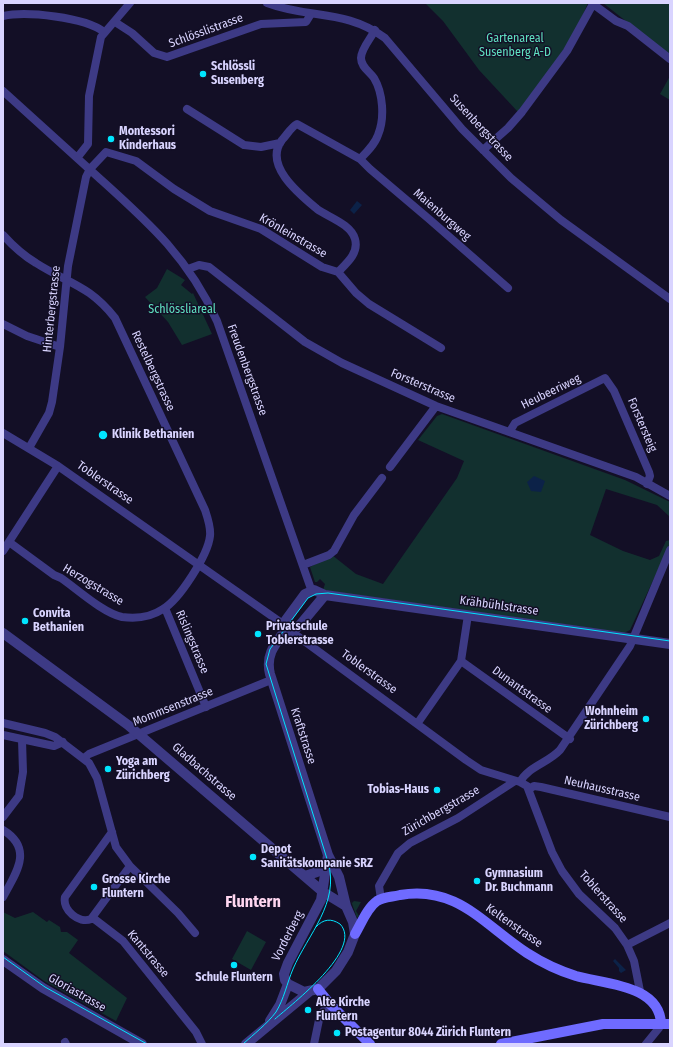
<!DOCTYPE html>
<meta charset="utf-8">
<style>
body{margin:0}
#map{position:relative;width:673px;height:1047px;overflow:hidden;background:#130f26;font-family:"Fira Sans Condensed",sans-serif}
canvas{display:block}
.frame{position:absolute;inset:0;border:4px solid #d9d4ff;pointer-events:none}
</style>
<div id="map">
<canvas width="673" height="1047"></canvas>
<div class="frame"></div>
</div>
<script>
const context = document.querySelector('canvas').getContext('2d');
context.lineJoin = 'round';
function fill(path, color) {
  context.fillStyle = color;
  context.fill(path, 'evenodd');
}
function strokePath(path, color, width, dash) {
  context.strokeStyle = color;
  context.lineWidth = width;
  context.lineCap = dash ? 'butt' : 'round';
  context.setLineDash(dash || []);
  context.stroke(path);
}
function write(font, color, halo, rows, align = 'center') {
  context.font = font + ' "Fira Sans Condensed",sans-serif';
  context.lineWidth = 3;
  context.setLineDash([]);
  context.textBaseline = 'middle';
  context.strokeStyle = halo;
  context.fillStyle = color;
  for (const [text, x, y, turn = 0] of rows) {
    context.save();
    context.translate(x, y);
    context.rotate((+turn || 0) * Math.PI / 180);
    context.textAlign = isNaN(turn) ? turn : align;
    if (halo) context.strokeText(text, 0, 0);
    context.fillText(text, 0, 0);
    context.restore();
  }
}
const green = new Path2D(`
 M425,3H588L572,39L518,112L479,70L443,21Z
 M603,3H670V56Z
 M670,76V100L660,94Z
 M167,269L185,280L181,285L192,294L193,293L212,334L182,345L168,322L145,297L157,288Z
 M442,414L625,480L670,502V517L657,505L606,489L590,535L623,551L650,560L659,556L666,541L670,540V544L630,630L624,633L323,590L325,584L320,579L317,582H315L310,567L332,555L356,574L383,584L457,478L464,461L418,440L437,416Z
 M350,898L352,903L354,901L361,902L356,911L359,916L357,918Z
 M3,912L15,918L33,912L47,922L49,920L60,927L61,932H67L78,940L69,953L127,998L116,1021L44,981L3,951Z
 M247,931L266,942L251,970L232,959Z`);
const water = new Path2D(`
 M357,201L362,205L354,214L350,210Z
 M534,476L545,481L541,492L531,491L527,482Z
 M615,959L626,970L621,973L619,971V968L613,961Z`);
const minor = new Path2D(`
 M267,3C309,19 346,9 385,38L462,129L511,178L561,220L670,299
 M3,16C26,11 85,17 104,32
 M115,22L132,33L154,53L167,57L261,24L306,22L311,14
 M3,91C35,120 66,148 98,177C149,223 188,257 217,321L311,589
 M187,109L244,145L261,147L280,143
 M483,150L508,128L522,112L567,51L593,4L616,21L628,26L670,59
 M77,158L88,144L89,96L101,37L130,3
 M360,159C367,152 375,144 378,135C385,118 383,93 374,78C369,71 361,67 361,58C361,49 371,38 375,30
 M3,235C13,246 24,256 36,263C69,284 89,285 115,318L205,510C208,519 211,527 210,536C208,555 179,600 163,609C151,617 136,619 122,617C103,613 77,589 61,578L54,575L9,542
 M188,269L199,265L209,267L305,342L342,363L436,406L636,477L670,496
 M338,272C347,263 359,253 355,239C351,224 328,217 317,209C299,194 263,165 282,140C287,135 291,127 297,124L360,159L370,169L429,219L508,288
 M3,324L27,336L60,347
 M510,431L515,423L605,378L614,391L649,472L650,476L647,484
 M3,433L58,466L283,624
 M29,448L49,413L52,402L60,347L68,266L86,177L90,169L106,152L136,161L174,189L210,211L261,229L322,267L338,272L356,293L369,304L441,348
 M390,467L436,406
 M3,551L58,466
 M303,565L329,555L334,551L354,515L382,478
 M165,608L206,707
 M292,632L466,760L481,770L520,782L527,786L552,852L562,871L579,894L615,928L627,945L634,961L640,991
 M461,661L570,739
 M3,723L45,733L55,737L89,763L97,778L116,847L130,866L178,913L195,933
 M417,724L461,661L468,615
 M3,735L54,746L63,742
 M84,758L89,754L271,680
 M520,782C529,766 548,763 560,750L630,646L670,550
 M529,789L534,786L541,787L670,817
 M3,817L19,796L23,772L22,740
 M3,830C34,849 16,873 3,897
 M112,832L65,897C62,910 79,924 91,919L130,866
 M381,899L379,886L398,853L410,843L458,818L515,781
 M93,918L123,941L196,1032L202,1044
 M627,945L670,923
 M65,1042L66,1044
 M314,1044L320,1015L330,1004
 M646,1044L659,1028L661,1024`);
const tertiary = new Path2D(`
 M325,595L300,625L292,632L283,624L305,594L314,590L325,595L670,644
 M287,628C276,643 265,654 270,674L328,855L339,877L346,906L353,922L355,934L348,952L336,971L318,989L304,992L288,984L285,980L284,974L288,963L321,900L328,855
 M3,633L128,725L323,892L346,906
 M305,876L317,872L326,864
 M3,960L43,988L142,1044
 M270,1021L280,1005L288,984
 M246,1044L309,992`);
const secondary = new Path2D(`
 M355,934C361,924 367,908 377,901C383,897 392,897 400,895C457,885 484,925 527,953C541,962 560,971 576,976C605,984 660,985 661,1024
 M318,989L330,1004L370,1044
 M501,1044L603,1024H670`);
const tram = new Path2D(`
 M3,957L45,987L147,1044
 M275,1019C292,1004 364,949 340,924C331,918 323,919 316,927
 M243,1044C254,1034 267,1024 276,1012C284,999 287,983 293,969C308,934 340,903 328,862L266,664L270,649L308,598L316,594L328,593L670,641`);
const markers = [
 [203,74,4,"#00e5ff"],
 [111,139,4,"#00e5ff"],
 [103,435,5,"#00e5ff"],
 [25,621,4,"#00e5ff"],
 [258,634,4,"#00e5ff"],
 [646,719,4,"#00e5ff"],
 [108,769,4,"#00e5ff"],
 [437,790,4,"#00e5ff"],
 [253,857,4,"#00e5ff"],
 [477,881,4,"#00e5ff"],
 [94,887,4,"#00e5ff"],
 [234,965,4,"#00e5ff"],
 [308,1010,4,"#00e5ff"],
 [337,1033,4,"#00e5ff"]
];
const streetNames = [
 ["Schlösslistrasse",206,31,-20],
 ["Susenbergstrasse",481,128,47],
 ["Maienburgweg",442,215,41],
 ["Krönleinstrasse",293,236,30],
 ["Hinterbergstrasse",52,309,-84],
 ["Freudenbergstrasse",247,370,70],
 ["Restelbergstrasse",153,371,65],
 ["Forsterstrasse",423,386,23],
 ["Heubeeriweg",551,392,-26],
 ["Forstersteig",642,425,67],
 ["Toblerstrasse",105,483,35],
 ["Herzogstrasse",93,585,31],
 ["Krähbühlstrasse",499,606,8],
 ["Rislingstrasse",192,642,67],
 ["Toblerstrasse",369,672,36],
 ["Dunantstrasse",522,690,36],
 ["Mommsenstrasse",173,707,-22],
 ["Kraftstrasse",303,736,72],
 ["Gladbachstrasse",204,772,41],
 ["Neuhausstrasse",602,789,13],
 ["Zürichbergstrasse",441,811,-30],
 ["Toblerstrasse",603,897,48],
 ["Keltenstrasse",514,926,35],
 ["Vorderberg",288,936,-63],
 ["Kantstrasse",148,954,50],
 ["Gloriastrasse",77,993,30]
];
const parkNames = [
 ["Gartenareal",515,39],
 ["Susenberg A-D",515,53],
 ["Schlössliareal",182,310]
];
const poiNames = [
 ["Schlössli",211,67],
 ["Susenberg",211,81],
 ["Montessori",119,132],
 ["Kinderhaus",119,146],
 ["Klinik Bethanien",112,435],
 ["Convita",33,614],
 ["Bethanien",33,628],
 ["Privatschule",266,627],
 ["Toblerstrasse",266,641],
 ["Wohnheim",638,712,"right"],
 ["Zürichberg",638,726,"right"],
 ["Yoga am",116,762],
 ["Zürichberg",116,776],
 ["Tobias-Haus",429,790,"right"],
 ["Depot",261,850],
 ["Sanitätskompanie SRZ",261,864],
 ["Gymnasium",485,874],
 ["Dr. Buchmann",485,888],
 ["Grosse Kirche",102,880],
 ["Fluntern",102,894],
 ["Schule Fluntern",234,978,"center"],
 ["Alte Kirche",316,1003],
 ["Fluntern",316,1017],
 ["Postagentur 8044 Zürich Fluntern",345,1033]
];
const districtNames = [
 ["Fluntern",253,903]
];
fill(green, '#12302f');
fill(water, '#0c2248');
strokePath(minor, '#3d3a85', 8);
strokePath(tertiary, '#3d3a85', 10);
strokePath(secondary, '#6f6bff', 10);
strokePath(tram, '#00e5ff', 1);
for (const [x, y, r, color] of markers) {
  const dot = new Path2D();
  dot.arc(x, y, r, 0, 2 * Math.PI);
  context.fillStyle = color;
  context.fill(dot);
  strokePath(dot, '#130f26', 1.5);
}
write('12px', '#d9d4ff', '#130f26', streetNames);
write('12px', '#5fe0c0', '#130f26', parkNames);
write('bold 12px', '#d9d4ff', '#130f26', poiNames, 'left');
write('bold 16px', '#ffd6f0', '#130f26', districtNames);
</script>
